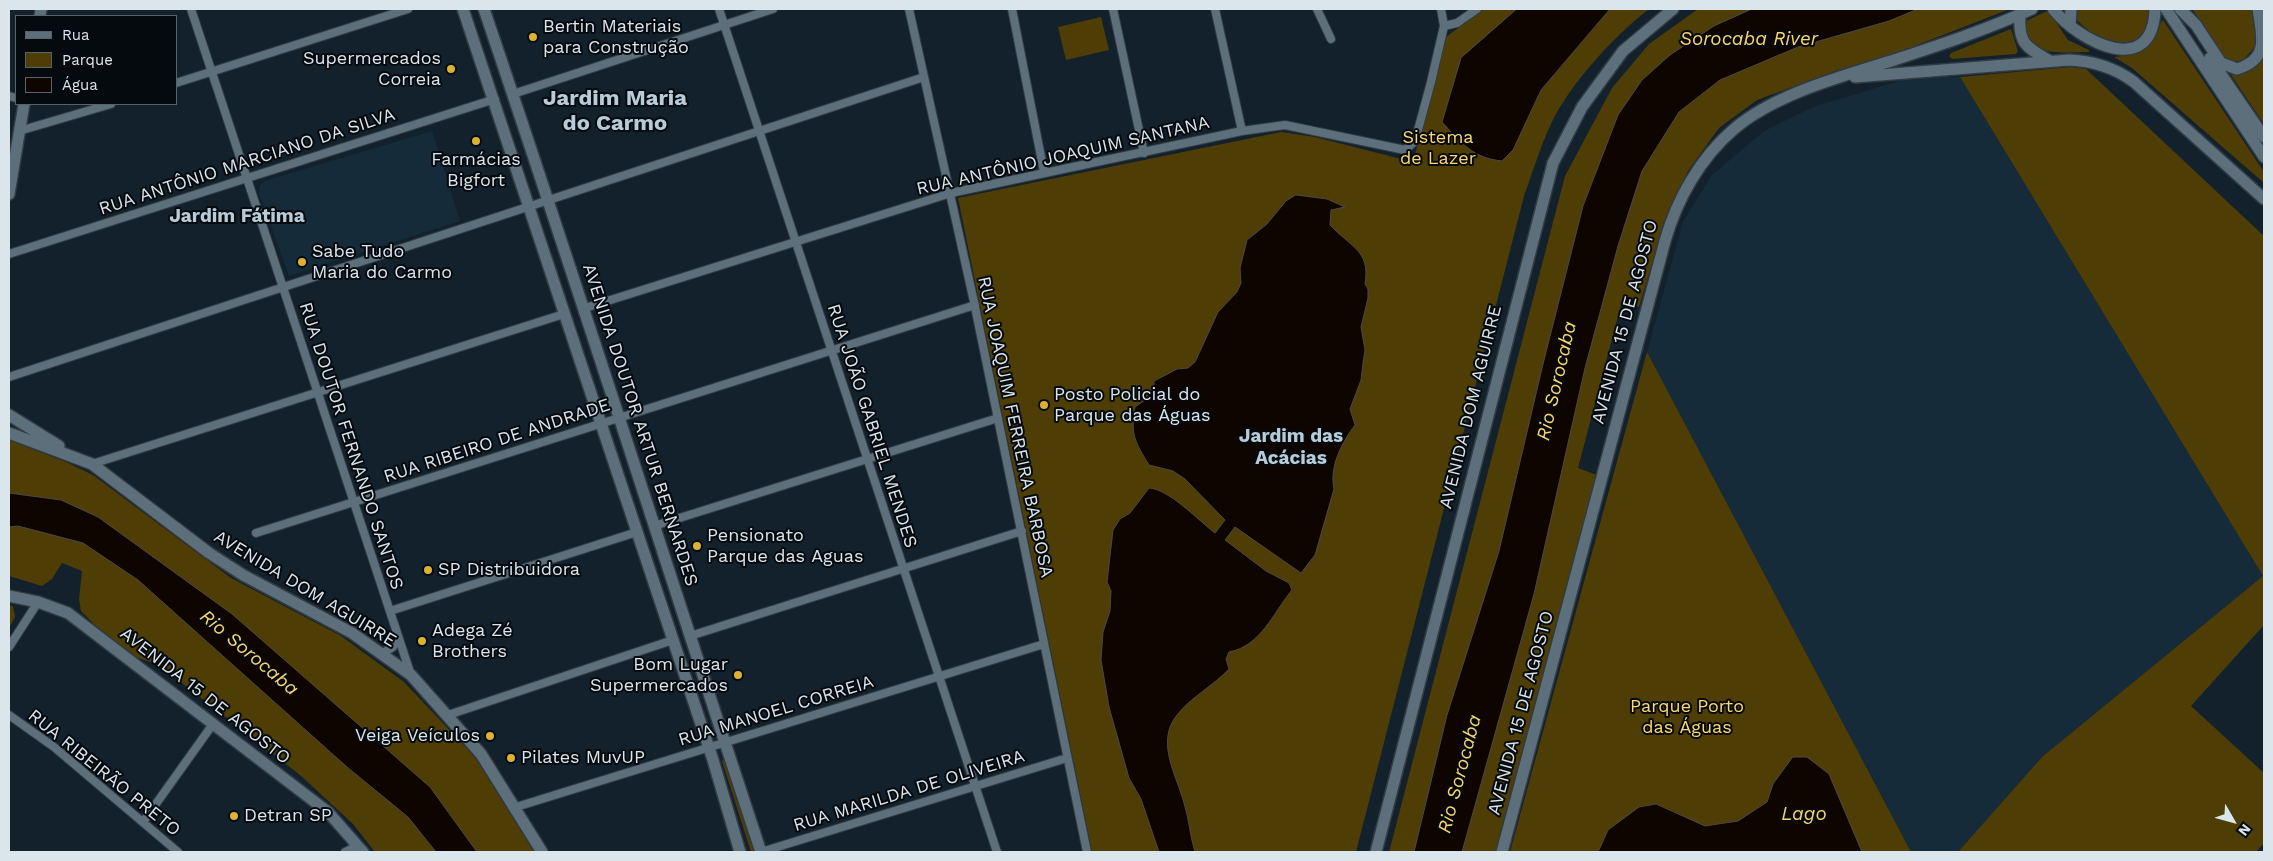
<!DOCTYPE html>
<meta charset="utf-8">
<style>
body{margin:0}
#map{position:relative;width:2273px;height:861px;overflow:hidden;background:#12212b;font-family:"Work Sans",sans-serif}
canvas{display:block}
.frame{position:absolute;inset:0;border:10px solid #dbe5ec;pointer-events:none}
.legend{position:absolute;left:15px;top:15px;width:162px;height:90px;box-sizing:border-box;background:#050a0e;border:1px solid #5b6267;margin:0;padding:6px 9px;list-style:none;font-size:15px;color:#dbe5ec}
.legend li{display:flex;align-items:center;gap:10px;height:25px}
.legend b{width:25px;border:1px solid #5b6267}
.north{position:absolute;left:2208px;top:796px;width:50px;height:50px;-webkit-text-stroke:4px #050a0e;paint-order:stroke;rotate:128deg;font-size:14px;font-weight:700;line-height:20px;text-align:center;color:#dbe5ec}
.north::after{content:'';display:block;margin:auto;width:18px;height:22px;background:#dbe5ec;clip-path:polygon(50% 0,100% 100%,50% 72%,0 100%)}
</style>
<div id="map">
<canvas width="2273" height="861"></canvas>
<div class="frame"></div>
<ul class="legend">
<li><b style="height:6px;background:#5d6f7a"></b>Rua</li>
<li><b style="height:14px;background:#4f3d06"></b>Parque</li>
<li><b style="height:14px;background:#0e0400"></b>Água</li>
</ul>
<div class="north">N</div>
</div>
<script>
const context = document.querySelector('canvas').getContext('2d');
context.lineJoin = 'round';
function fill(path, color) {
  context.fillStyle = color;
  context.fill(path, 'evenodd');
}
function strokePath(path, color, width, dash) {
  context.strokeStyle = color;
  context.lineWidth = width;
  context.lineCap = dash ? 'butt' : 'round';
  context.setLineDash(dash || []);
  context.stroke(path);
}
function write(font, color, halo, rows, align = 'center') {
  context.font = font + ' "Work Sans",sans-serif';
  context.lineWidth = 4;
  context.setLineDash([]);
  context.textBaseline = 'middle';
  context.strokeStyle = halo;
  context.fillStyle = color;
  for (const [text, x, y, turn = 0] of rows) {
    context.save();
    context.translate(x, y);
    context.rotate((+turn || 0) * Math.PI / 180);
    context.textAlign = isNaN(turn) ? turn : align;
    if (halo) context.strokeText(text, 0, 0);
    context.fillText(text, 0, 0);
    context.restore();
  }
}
const built = new Path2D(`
 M1912,77H1960L2263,576L2042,757L1958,852H1911L1647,352L1683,222L1711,176L1764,131L1813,107Z
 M432,131L460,221L289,276L259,193L260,185L264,181Z`);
const green = new Path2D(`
 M1484,9H1517L1461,58L1513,150L1541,90L1610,9H1649C1615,35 1569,85 1551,124C1540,147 1533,172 1524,196L1356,852H1092L958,198L1281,132L1315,137L1413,162L1446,37Z
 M1698,9H2010L1894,54L1833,72L1757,100L1719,128L1688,171L1665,220L1639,307L1622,301L1578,468L1597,475L1497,852H1389L1565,176L1612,88L1649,44Z
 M2077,9H2153C2151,14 2150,23 2148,28C2131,57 2089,37 2075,17Z
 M2192,9H2253L2256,33L2255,47L2243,60C2240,61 2235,62 2231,61C2215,56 2203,22 2192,9Z
 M2045,12H2049L2068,40L2089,50V52C2073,52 2037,56 2028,41C2025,37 2025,30 2024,25L2026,21Z
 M1101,17L1109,50L1066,60L1058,27Z
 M2163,20L2264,172V183L2132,68L2114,57C2132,56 2146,49 2156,34C2159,29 2159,24 2163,20Z
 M2011,29L2018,51L2016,54L1952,59L1949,56L1951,53Z
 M2264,59V124L2229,72L2250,70Z
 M2071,67L2086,69L2264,236V625L2191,706L2264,773V843L2256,852H1958L2042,757L2263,576L1960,77Z
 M1647,352L1911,852H1510Z
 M9,440L66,462L93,475L231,578L341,636L404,682L475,757L534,852H375L353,824L300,775L159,665L135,657L96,626L81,611L79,599L82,571L62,563L52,579L42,586L9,576Z
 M9,605L13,606L15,617L9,628Z
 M726,758L758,852H751L722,761Z`);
const water = new Path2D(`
 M1517,9H1610L1541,90L1513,150L1502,161C1473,158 1461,143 1442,122L1461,58Z
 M1752,9H1918L1889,21L1798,47L1720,80L1679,112L1642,171L1618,246L1585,368L1534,594L1462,852H1414L1447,715L1499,551L1543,364L1583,206L1618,115L1642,80L1670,55L1714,26Z
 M1296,195L1327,199L1345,207L1331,210L1330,225C1349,246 1371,250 1365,284L1368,289V298L1361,327L1365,350L1363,363L1361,380L1350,409L1355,425C1342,442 1329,467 1334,489L1315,555L1301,573L1235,527L1225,540L1266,571L1289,583L1292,590C1273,613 1261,646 1229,652L1226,659L1229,669C1213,686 1191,697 1177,715C1155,742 1177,776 1184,803C1189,819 1190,836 1195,852H1159L1141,799L1129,778L1109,707L1101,660L1103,632L1110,611L1111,591L1107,582L1113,530L1120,519L1130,513L1149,488C1169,489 1199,521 1215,533L1225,520L1185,479L1173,471L1149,465C1135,442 1130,434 1135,407L1145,400L1154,398V381L1177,369L1188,368L1195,362L1218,312L1237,292L1241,283L1240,268L1247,240L1267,224L1286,201Z
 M9,493L61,500L98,517L232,614L430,787L477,852H436L408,817L347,767L138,580L83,543L18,526L9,527Z
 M1793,757H1807L1829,774L1862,852H1598L1608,830L1639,807L1656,804L1705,826L1738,821L1767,802L1773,784Z`);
const minor = new Path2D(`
 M191,9L411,675
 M719,9L997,852
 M909,9L974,302L1087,852
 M1012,9L1044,172
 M1113,9L1144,153
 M1215,9L1242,131
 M1317,9L1331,39
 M1444,26L1457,23L1477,9
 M176,83L408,9
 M513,94L773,9
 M9,96L16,98
 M19,131L111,104
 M9,254L495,99
 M585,308L951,193L1242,131L1285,125L1405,150L1415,141L1431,82L1444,26L1441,9
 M9,377L924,77
 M92,464L564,314
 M654,526L998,418
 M256,533L975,305
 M390,611L637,532
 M690,636L1022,531
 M9,647L38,602
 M381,654L393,647L398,636
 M9,715L54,747L178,852
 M448,715L673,640
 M516,807L1044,644
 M143,822L213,724
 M345,852L357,846
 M761,852L1067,758`);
const secondary = new Path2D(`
 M463,9L713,760L740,852
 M484,9C579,289 668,571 761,852
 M2053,9C2080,43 2153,79 2155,9
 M2166,9L2264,157
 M2180,9L2196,25L2221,63L2237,69C2270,59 2262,36 2258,9
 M2020,14C2018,44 2026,47 2050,61
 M40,16L41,9
 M2070,26L2071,9
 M2210,58L2264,137
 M1855,77L2069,60C2093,61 2114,67 2134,82L2264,199
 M9,194L24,104
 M9,415L59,446
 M9,433L92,464L209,553L243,575L352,633L411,675L481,754L542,852
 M9,596L38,602L68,613L328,812L363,852
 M1376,852L1553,163L1582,107L1623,51L1673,9
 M1502,852L1665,241C1677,199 1700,158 1734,129C1776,93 1844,76 1897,59C1943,44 1988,29 2032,9`);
const markers = [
 [533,37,5,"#dcb233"],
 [451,69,5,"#dcb233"],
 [476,141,5,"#dcb233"],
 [302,262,5,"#dcb233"],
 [1044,405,5,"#dcb233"],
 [697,546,5,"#dcb233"],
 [428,570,5,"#dcb233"],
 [422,641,5,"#dcb233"],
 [738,675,5,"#dcb233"],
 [490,736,5,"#dcb233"],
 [511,758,5,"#dcb233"],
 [234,816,5,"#dcb233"]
];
const poiNames = [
 ["Bertin Materiais",543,27],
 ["para Construção",543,48],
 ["Supermercados",441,59,"right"],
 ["Correia",441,80,"right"],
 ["Farmácias",476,160,"center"],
 ["Bigfort",476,181,"center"],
 ["Sabe Tudo",312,252],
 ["Maria do Carmo",312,273],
 ["Posto Policial do",1054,395],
 ["Parque das Águas",1054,416],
 ["Pensionato",707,536],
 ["Parque das Aguas",707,557],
 ["SP Distribuidora",438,570],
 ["Adega Zé",432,631],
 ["Brothers",432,652],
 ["Bom Lugar",728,665,"right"],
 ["Supermercados",728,686,"right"],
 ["Veiga Veículos",480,736,"right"],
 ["Pilates MuvUP",521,758],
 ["Detran SP",244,816]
];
const parkNames = [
 ["Sistema",1438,138],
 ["de Lazer",1438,159],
 ["Parque Porto",1687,707],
 ["das Águas",1687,728]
];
const streetNames = [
 ["RUA ANTÔNIO JOAQUIM SANTANA",1063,156,-13],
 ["RUA ANTÔNIO MARCIANO DA SILVA",247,162,-18],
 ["AVENIDA 15 DE AGOSTO",1625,322,-75],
 ["AVENIDA DOM AGUIRRE",1471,407,-76],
 ["AVENIDA DOUTOR ARTUR BERNARDES",640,425,72],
 ["RUA JOÃO GABRIEL MENDES",872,426,72],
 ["RUA JOAQUIM FERREIRA BARBOSA",1015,427,78],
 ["RUA RIBEIRO DE ANDRADE",497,441,-18],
 ["RUA DOUTOR FERNANDO SANTOS",351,446,72],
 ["AVENIDA DOM AGUIRRE",305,589,31],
 ["AVENIDA 15 DE AGOSTO",205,696,38],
 ["RUA MANOEL CORREIA",776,711,-17],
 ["AVENIDA 15 DE AGOSTO",1521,713,-75],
 ["RUA RIBEIRÃO PRETO",104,773,39],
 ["RUA MARILDA DE OLIVEIRA",909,791,-17]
];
const waterNames = [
 ["Sorocaba River",1749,39],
 ["Rio Sorocaba",1557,381,-77],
 ["Rio Sorocaba",249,653,40],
 ["Rio Sorocaba",1460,774,-75],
 ["Lago",1804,814]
];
const neighbourhoodNames = [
 ["Jardim Fátima",237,216],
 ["Jardim das",1291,436],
 ["Acácias",1291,458]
];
const districtNames = [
 ["Jardim Maria",615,99],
 ["do Carmo",615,124]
];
fill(built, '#152b39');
fill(green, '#4f3d06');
fill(water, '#0e0400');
strokePath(water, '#4c4847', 1);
strokePath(minor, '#313b43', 10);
strokePath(secondary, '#313b43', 14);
strokePath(minor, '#5d6f7a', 8);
strokePath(secondary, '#5d6f7a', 11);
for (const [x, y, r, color] of markers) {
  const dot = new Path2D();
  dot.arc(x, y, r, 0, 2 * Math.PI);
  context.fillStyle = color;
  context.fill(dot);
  strokePath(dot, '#050a0e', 2);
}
write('18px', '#dbe5ec', '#050a0e', poiNames, 'left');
write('18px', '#fdd771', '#050a0e', parkNames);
write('18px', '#dbe5ec', '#050a0e', streetNames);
write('italic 19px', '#fbd56f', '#050a0e', waterNames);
write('bold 19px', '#b7cbd8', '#050a0e', neighbourhoodNames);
write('bold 22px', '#b7cbd8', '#050a0e', districtNames);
</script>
